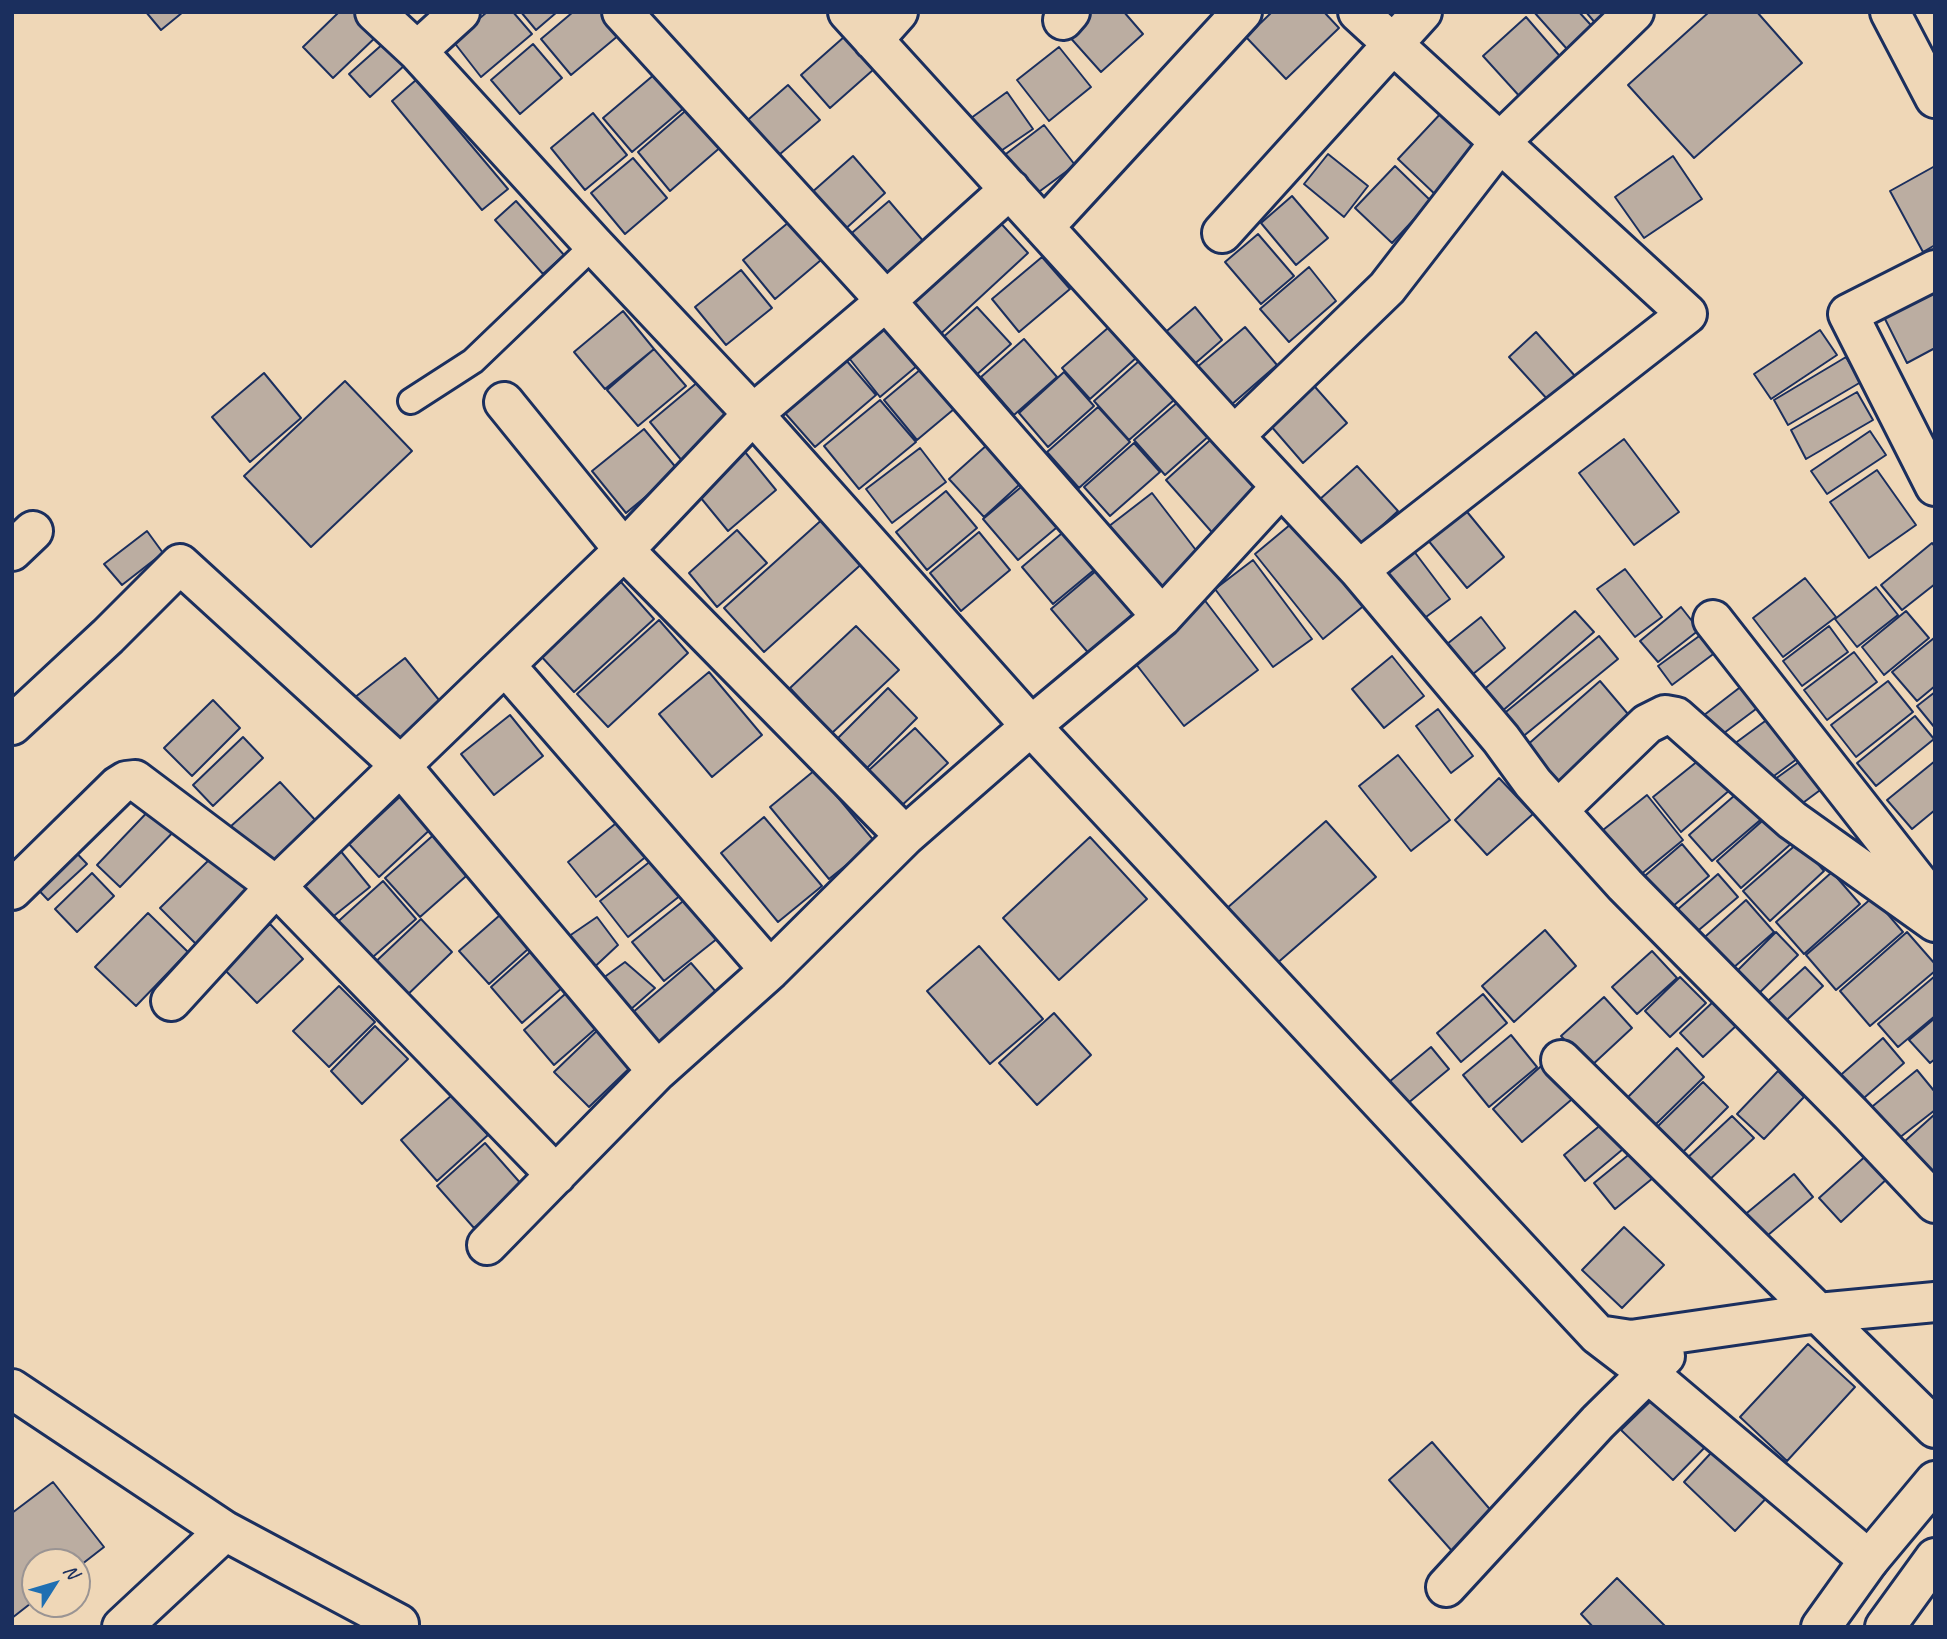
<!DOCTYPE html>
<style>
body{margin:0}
#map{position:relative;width:1947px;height:1639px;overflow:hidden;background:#efd7b7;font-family:Caveat,sans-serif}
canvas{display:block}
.frame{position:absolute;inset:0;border:14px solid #1b2f5e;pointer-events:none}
.north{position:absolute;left:21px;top:1548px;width:70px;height:70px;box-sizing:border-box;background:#efd7b7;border:2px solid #9a9493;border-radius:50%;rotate:53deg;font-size:19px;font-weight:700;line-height:28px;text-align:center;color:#1b2f5e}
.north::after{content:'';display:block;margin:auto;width:24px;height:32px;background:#1f6fb2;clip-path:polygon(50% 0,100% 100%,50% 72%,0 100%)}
</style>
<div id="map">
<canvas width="1947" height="1639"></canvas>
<div class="frame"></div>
<div class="north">N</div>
</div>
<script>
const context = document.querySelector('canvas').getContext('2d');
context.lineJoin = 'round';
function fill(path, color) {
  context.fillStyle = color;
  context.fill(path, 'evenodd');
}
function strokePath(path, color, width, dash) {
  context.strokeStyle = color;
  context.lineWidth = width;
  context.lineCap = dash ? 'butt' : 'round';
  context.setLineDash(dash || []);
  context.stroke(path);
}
const building = new Path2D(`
 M146,12H183L161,30Z
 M339,12H359L379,34L333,78L303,47Z
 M487,12H513L532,34L481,77L453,41Z
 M521,12H557L536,30Z
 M573,12H609L625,30L571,75L541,39Z
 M1091,12H1124L1143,34L1101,72L1067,34Z
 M1272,12H1324L1339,28L1286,79L1246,37Z
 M1534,12H1579L1600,35L1575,58Z
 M1586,12H1622L1601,30Z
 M1709,12H1757L1802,63L1694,158L1628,85Z
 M1526,17L1564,61L1522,99L1483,56Z
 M853,29L882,62L830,108L801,75Z
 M385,42L406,64L370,97L349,74Z
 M533,44L562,78L520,114L491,80Z
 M1059,47L1091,87L1049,121L1017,80Z
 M662,68L691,102L632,152L603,118Z
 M416,80L508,189L482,210L392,101Z
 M788,85L820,120L773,160L742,125Z
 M1007,92L1033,129L992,157L967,121Z
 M698,100L730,139L670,191L638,152Z
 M1444,110L1485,149L1439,198L1398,159Z
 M593,113L627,155L585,190L551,148Z
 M1044,125L1075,165L1024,203L994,163Z
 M1328,154L1368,186L1344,217L1304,184Z
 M853,156L885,193L842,232L810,194Z
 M1673,156L1702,199L1644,238L1615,197Z
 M633,158L667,198L625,234L591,193Z
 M1395,166L1431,201L1392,243L1355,208Z
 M1935,166V245L1923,252L1890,191Z
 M1292,196L1328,238L1296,265L1261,223Z
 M516,201L564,255L543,274L495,220Z
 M889,201L924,242L880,279L846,238Z
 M996,218L1028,253L934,340L902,305Z
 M789,222L821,260L775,299L743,260Z
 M1258,234L1294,276L1261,304L1225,262Z
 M1042,257L1070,289L1019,332L992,299Z
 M1309,267L1336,301L1289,342L1260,309Z
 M741,270L772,308L726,345L695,307Z
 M1935,291V348L1907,363L1884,317Z
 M977,307L1011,344L974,377L940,340Z
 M1195,307L1222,340L1183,374L1155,341Z
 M623,311L654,349L605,389L574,352Z
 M890,317L924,360L880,397L845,353Z
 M1109,327L1136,358L1090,399L1062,368Z
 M1245,327L1277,365L1223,412L1190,373Z
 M1820,330L1837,355L1771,399L1754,374Z
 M1536,332L1575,376L1548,400L1509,357Z
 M1024,339L1057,377L1014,415L981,377Z
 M654,349L686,386L638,426L607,390Z
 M1846,357L1861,382L1788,425L1774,400Z
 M933,359L966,399L917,440L884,400Z
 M846,360L876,395L815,447L785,413Z
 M1139,361L1174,400L1129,440L1094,401Z
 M1064,372L1094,406L1048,447L1019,413Z
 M264,373L301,418L250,462L212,417Z
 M1308,379L1347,423L1303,463L1264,418Z
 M345,381L412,451L311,547L244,476Z
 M699,381L732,422L683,462L650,422Z
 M1857,392L1873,420L1806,459L1791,430Z
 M880,400L916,442L859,489L824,446Z
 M1179,401L1210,435L1165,475L1134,440Z
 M1098,407L1130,442L1079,488L1047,452Z
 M644,429L678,470L626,513L592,471Z
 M1870,431L1886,455L1827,494L1811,471Z
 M1218,433L1270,492L1217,538L1166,480Z
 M997,436L1031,474L984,517L949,479Z
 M1624,439L1679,512L1634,545L1579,473Z
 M1134,443L1160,472L1110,516L1084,487Z
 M920,448L946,482L892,523L866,489Z
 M745,452L776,490L728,531L696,492Z
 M1357,466L1398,511L1360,546L1319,500Z
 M1877,470L1916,525L1869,558L1830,502Z
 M1033,477L1068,518L1018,560L983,519Z
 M946,491L977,528L927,570L896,532Z
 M1152,493L1202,558L1154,594L1104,530Z
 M1459,502L1504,557L1467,588L1423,534Z
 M1303,514L1372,599L1323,639L1255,554Z
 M826,516L866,560L764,652L724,608Z
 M1074,523L1106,560L1053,604L1022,567Z
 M737,530L767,563L717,607L689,573Z
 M147,531L163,553L122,585L104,564Z
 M979,532L1010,570L961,611L930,573Z
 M1932,543L1935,547V584L1902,610L1881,585Z
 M1410,546L1450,599L1414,626L1375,572Z
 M1253,560L1312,639L1273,667L1215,589Z
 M1103,565L1142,611L1091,656L1051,609Z
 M1625,569L1662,617L1635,637L1597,589Z
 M1805,578L1836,617L1783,657L1753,618Z
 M621,582L654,619L574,692L540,655Z
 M1876,587L1898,615L1857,647L1835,619Z
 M1203,598L1258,670L1184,726L1129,655Z
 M1681,607L1699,630L1658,662L1640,641Z
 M1575,611L1594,632L1493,719L1474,698Z
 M1906,611L1929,638L1884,675L1862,647Z
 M1481,617L1505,648L1462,683L1437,652Z
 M659,620L688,653L608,727L577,694Z
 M856,626L899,670L832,733L790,688Z
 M1829,626L1848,652L1802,686L1783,661Z
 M1702,634L1716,652L1672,685L1658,666Z
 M1599,636L1618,659L1515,743L1496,720Z
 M1934,638L1935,686L1917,701L1892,672Z
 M1854,652L1877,682L1827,720L1804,690Z
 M1392,656L1424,696L1384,728L1352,689Z
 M405,658L443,705L391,746L354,698Z
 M709,672L762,735L712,777L659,714Z
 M1600,681L1639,727L1563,793L1525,747Z
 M1888,681L1913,712L1856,757L1831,725Z
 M1743,685L1760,706L1716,739L1699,719Z
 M888,688L917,718L867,768L838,738Z
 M1935,692V728L1917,706Z
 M213,700L240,728L192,776L164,748Z
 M1438,709L1473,756L1451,773L1416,726Z
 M510,715L543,756L494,795L461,754Z
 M1772,716L1801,756L1759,787L1730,747Z
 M1915,716L1934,739L1876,786L1857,763Z
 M915,728L948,763L900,807L868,771Z
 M243,737L263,758L213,806L193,785Z
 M1398,755L1450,820L1411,851L1359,786Z
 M1704,756L1731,789L1681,832L1653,797Z
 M1807,756L1827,785L1792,811L1771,782Z
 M1935,761V810L1912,829L1887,800Z
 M815,770L875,842L829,879L770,807Z
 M1499,778L1533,814L1487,855L1455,820Z
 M280,782L317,822L267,868L230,827Z
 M1742,789L1765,816L1712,861L1689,835Z
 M404,793L435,825L379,877L349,844Z
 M1647,795L1683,840L1639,876L1603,830Z
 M156,803L180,825L120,887L97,865Z
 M1769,815L1793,842L1741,888L1717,861Z
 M764,817L822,886L778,922L721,853Z
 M620,820L648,855L596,897L568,862Z
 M1326,821L1376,877L1275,965L1226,909Z
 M438,831L473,870L420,917L385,878Z
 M1090,837L1147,899L1059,980L1003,918Z
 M1799,842L1824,871L1770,921L1743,891Z
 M68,844L87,864L48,900L29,880Z
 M1682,844L1709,876L1660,917L1633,886Z
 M339,849L370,887L320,927L290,890Z
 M213,856L251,893L198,946L160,908Z
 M652,860L681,895L628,937L600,901Z
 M1832,872L1860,904L1804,954L1776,922Z
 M92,873L114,896L77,932L55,909Z
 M1718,874L1738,897L1687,940L1668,918Z
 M383,881L416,919L365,964L332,927Z
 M1873,897L1903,932L1836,990L1806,955Z
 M687,898L718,938L664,981L632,942Z
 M1746,900L1774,932L1724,976L1696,945Z
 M508,908L537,941L489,984L459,951Z
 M148,913L188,952L136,1006L95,967Z
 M597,917L618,945L587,974L559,943Z
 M421,919L452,952L401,1001L369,968Z
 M270,924L303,959L257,1003L223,968Z
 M1545,930L1576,966L1514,1022L1482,986Z
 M1776,932L1798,955L1752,1000L1731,977Z
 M1907,932L1935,964V971L1870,1026L1840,991Z
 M539,944L571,980L522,1023L491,987Z
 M979,946L1043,1019L990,1064L927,991Z
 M1652,951L1677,978L1637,1014L1612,987Z
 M625,962L655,988L622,1017L595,984Z
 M691,963L723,1000L656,1056L625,1019Z
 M1805,967L1823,986L1776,1030L1758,1010Z
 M1935,976V1016L1898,1047L1878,1024Z
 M1680,977L1706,1003L1670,1037L1645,1011Z
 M339,986L375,1022L329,1067L293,1031Z
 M572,988L602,1023L554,1065L524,1030Z
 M1483,994L1507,1023L1461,1062L1437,1033Z
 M1604,997L1632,1028L1590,1067L1561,1036Z
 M1714,1001L1737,1025L1703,1057L1680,1033Z
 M1054,1013L1091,1055L1037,1105L999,1063Z
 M1935,1018V1059L1930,1063L1909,1040Z
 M604,1024L639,1059L589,1107L554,1072Z
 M375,1026L408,1059L362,1104L331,1071Z
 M1511,1035L1537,1067L1489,1107L1463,1075Z
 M1883,1038L1904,1063L1857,1104L1835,1080Z
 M1431,1047L1449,1069L1401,1109L1383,1087Z
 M1677,1048L1704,1077L1654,1126L1627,1098Z
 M1548,1060L1578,1094L1522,1142L1493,1109Z
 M1917,1070L1935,1092V1110L1894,1142L1868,1110Z
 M1778,1071L1804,1097L1764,1139L1737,1114Z
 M1703,1082L1728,1107L1678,1157L1653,1131Z
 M452,1095L488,1135L437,1181L401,1140Z
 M1935,1114V1175L1905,1141Z
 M1732,1116L1754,1138L1706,1183L1685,1160Z
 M1608,1119L1629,1144L1585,1181L1564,1155Z
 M485,1143L523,1186L474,1228L437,1186Z
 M1632,1152L1653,1178L1615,1209L1594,1183Z
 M1869,1153L1890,1176L1841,1222L1819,1198Z
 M1794,1174L1813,1197L1761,1241L1742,1217Z
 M1624,1227L1664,1265L1622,1308L1582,1270Z
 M1808,1344L1855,1387L1787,1461L1740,1417Z
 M1661,1391L1711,1441L1673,1480L1621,1430Z
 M1723,1440L1775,1489L1735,1531L1684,1482Z
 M1432,1442L1494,1514L1452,1551L1389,1480Z
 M53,1482L104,1547L77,1568V1562H35V1600L12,1618V1513Z
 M1617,1578L1666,1627H1593L1581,1614Z`);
const service = new Path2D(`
 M411,401L473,361L594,245`);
const minor = new Path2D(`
 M375,12L417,51L594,245L753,414L1031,726L1598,1335L1631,1340L1818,1313L1935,1302
 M622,12L886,301L1162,617
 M848,12L1234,436L1359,570L1501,739L1533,783L1625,885L1851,1114L1935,1203
 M1358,12L1687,314L1359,570
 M1890,12L1935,98
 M1063,20L1070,12
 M873,40L898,12
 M417,51L460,12
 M1041,224L1057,213L1242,12
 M1222,233L1422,12
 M1935,270L1848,314L1935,486
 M504,402L624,550L905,836
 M1234,436L1387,288L1500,142L1634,12
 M12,551L33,531
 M1713,620L1935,904
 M505,665L770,970
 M12,725L108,636L180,564L400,765L657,1071
 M1558,810L1647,724L1665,715L1676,717L1792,820L1935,922
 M12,890L118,786L126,781L135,780L276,886L556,1175
 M171,1001L276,886L624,550L753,414L886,301L1010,189
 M1561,1060L1935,1428
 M487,1245L657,1071L770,970L905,836L1031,726L1162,617L1281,487
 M1598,1335L1649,1374L1869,1560
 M12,1389L225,1531L399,1624
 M1446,1587L1598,1422L1665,1356
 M122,1627L225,1531`);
const primary = new Path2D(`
 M1821,1627L1869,1560L1935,1481
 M1885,1627L1935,1558`);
fill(building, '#bbada1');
strokePath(building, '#1b2f5e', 2);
strokePath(service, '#1b2f5e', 30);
strokePath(minor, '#1b2f5e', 44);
strokePath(primary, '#1b2f5e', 44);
strokePath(service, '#efd7b7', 24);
strokePath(minor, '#efd7b7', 38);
strokePath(primary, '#efd7b7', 38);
</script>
